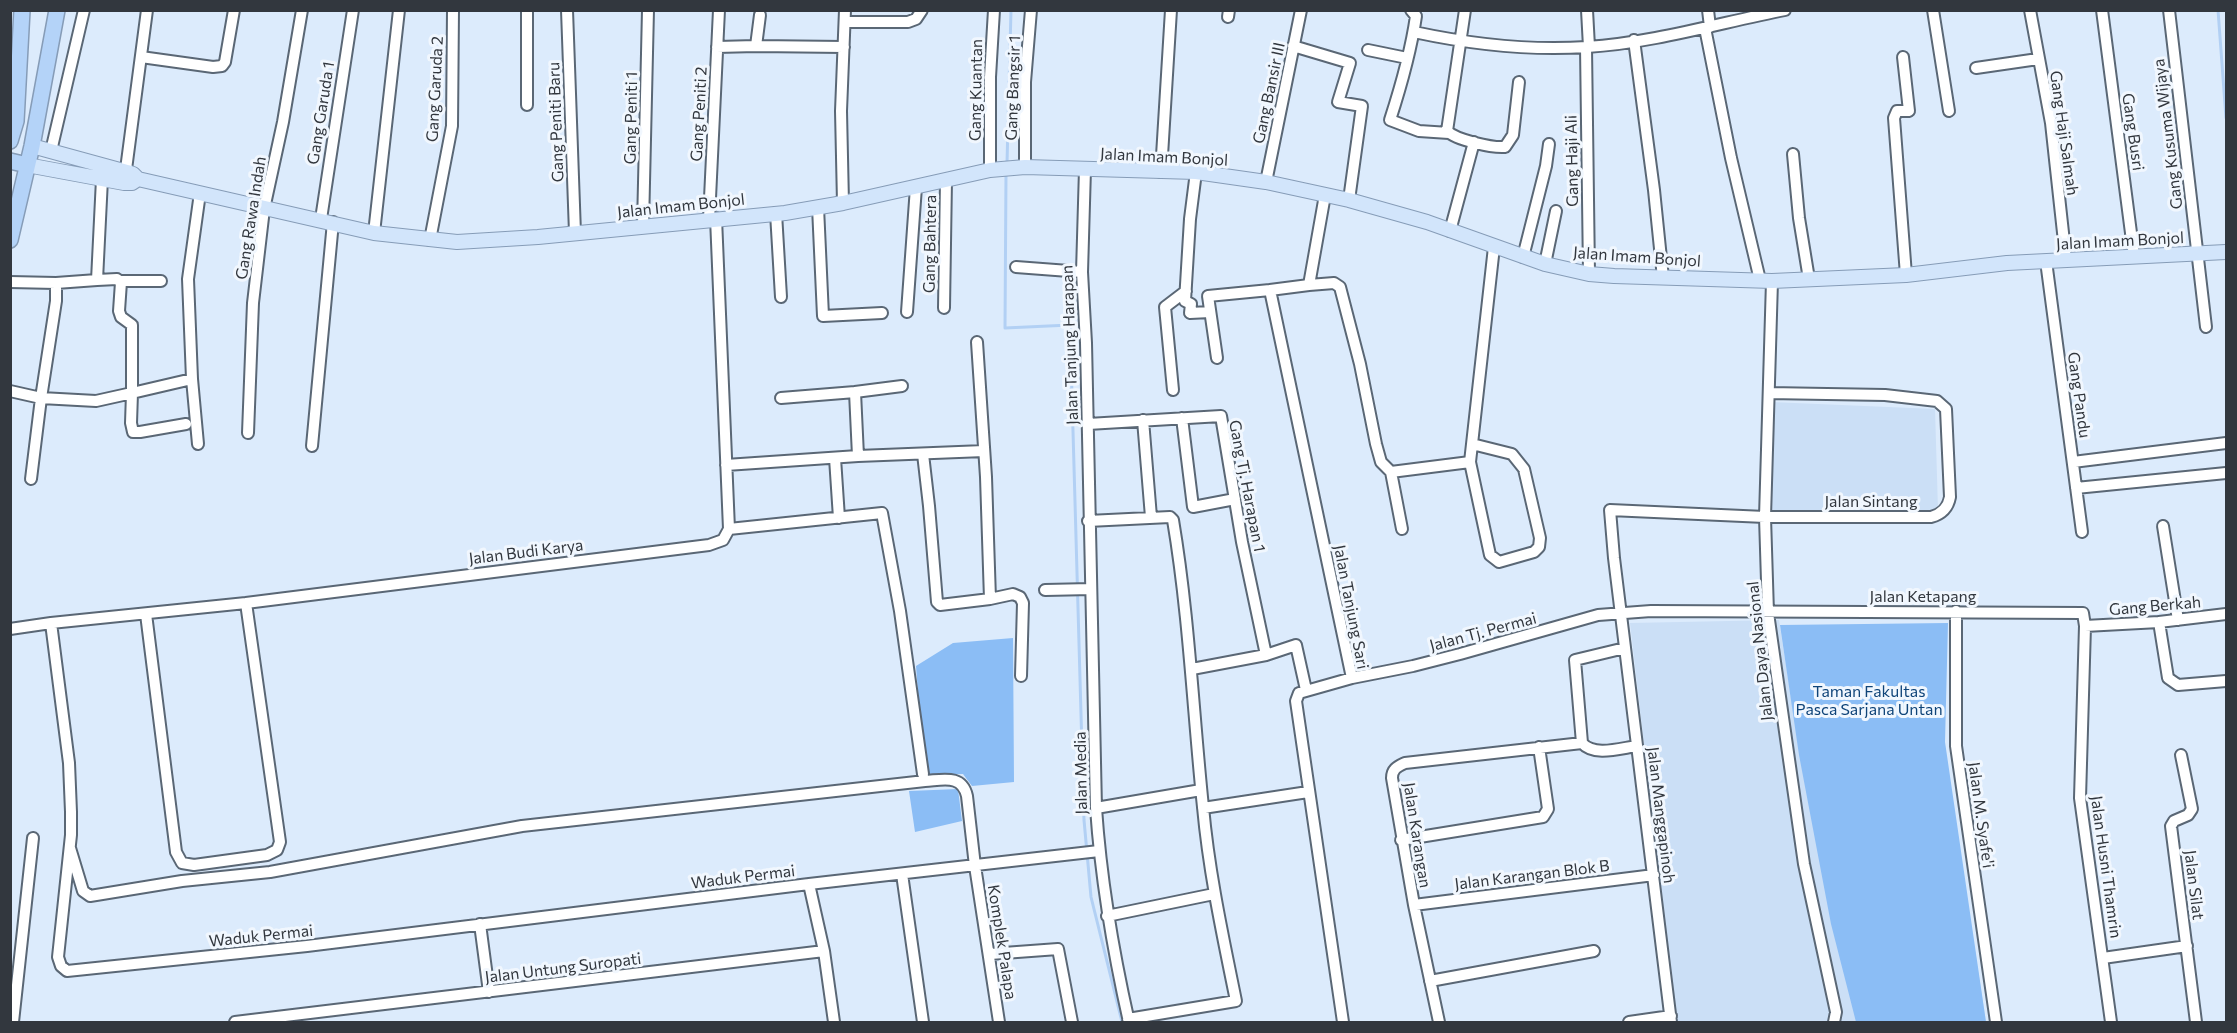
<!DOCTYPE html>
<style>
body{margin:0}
#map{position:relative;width:2237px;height:1033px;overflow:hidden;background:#dcebfc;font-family:Commissioner,sans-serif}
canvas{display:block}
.frame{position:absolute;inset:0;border:12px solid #32373e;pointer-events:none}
</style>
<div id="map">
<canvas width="2237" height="1033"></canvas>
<div class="frame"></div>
</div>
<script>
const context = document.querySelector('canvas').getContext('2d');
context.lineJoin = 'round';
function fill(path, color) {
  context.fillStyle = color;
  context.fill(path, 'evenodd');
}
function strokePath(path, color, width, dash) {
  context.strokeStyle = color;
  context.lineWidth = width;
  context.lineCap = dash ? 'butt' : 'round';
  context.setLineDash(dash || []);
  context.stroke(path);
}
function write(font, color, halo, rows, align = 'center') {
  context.font = font + ' Commissioner,sans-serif';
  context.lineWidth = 6;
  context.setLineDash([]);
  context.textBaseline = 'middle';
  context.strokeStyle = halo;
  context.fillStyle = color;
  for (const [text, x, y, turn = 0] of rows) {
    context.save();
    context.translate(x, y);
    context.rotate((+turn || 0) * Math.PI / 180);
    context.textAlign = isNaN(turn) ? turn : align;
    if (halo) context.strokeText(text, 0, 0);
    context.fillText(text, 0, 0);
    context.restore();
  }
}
const built = new Path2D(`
 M1771,402L1935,409L1938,510L1771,513Z
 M1779,620L1800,755L1968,904L1986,1022H1676L1630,623Z`);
const green = new Path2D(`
 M1948,623L1945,742L1986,1022H1856L1831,924L1799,755L1780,625Z
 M1013,638L1014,782L972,786L963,774L924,775L916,666L953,643Z
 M958,789L962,821L915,832L909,791Z`);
const stream = new Path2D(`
 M2218,10L2226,118
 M1007,163L1011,10
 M1006,173L1005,328L1070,325L1084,820L1091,897L1122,1022`);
const minor = new Path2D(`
 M527,10V105
 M567,10L575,233
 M1411,10L1416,16C1411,51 1401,86 1390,120L1419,131L1449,133
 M1465,10L1447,131C1456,140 1492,148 1505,147L1513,135L1519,82
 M1587,10L1589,47
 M1708,10L1710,27
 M1933,10L1949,111
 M2030,10L2051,123L2066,260
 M2102,10L2134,256
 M2169,10L2206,327
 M760,15L756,46L844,47
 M1228,17L1229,10
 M845,22H908L916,19L922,10
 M1705,28L1731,158L1760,280
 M1414,32C1470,44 1529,51 1587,47C1653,43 1719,23 1785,10
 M1634,40L1654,190L1663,278
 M1293,46L1350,63L1338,102L1362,106L1349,200
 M717,47L756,46
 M1586,47L1589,274
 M1368,50L1407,58
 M141,57L213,67L222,66L225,62L234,10
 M1903,57L1909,111H1897L1894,118L1906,275
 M1976,68L2038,59
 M51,151L84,10
 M1793,154L1799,218L1809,279
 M1025,167V82L1031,10
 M1085,169L1082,272L1086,343L1096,808C1101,881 1113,951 1129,1022
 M990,170V77L994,10
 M1161,172L1171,10
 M1196,172L1190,219L1185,301L1191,304L1190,313L1210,312
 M125,177L147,10
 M102,179L97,280L117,279L121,282L119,311L121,317L132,325V393L192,379
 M1266,182L1301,10
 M1325,195L1309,285L1270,290L1352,678
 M843,203L841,111L845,10
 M818,207L823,316L882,313
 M776,213L781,297
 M321,219L353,10
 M709,219L719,10
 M643,226L648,10
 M1450,231L1474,142
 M374,233L399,10
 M430,240L452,126L453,10
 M1523,257L1546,166L1549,144
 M2046,261L2082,532
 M1545,264L1556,211
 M1016,267L1082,272
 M119,281H161
 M1772,281L1765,517L1768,613L1804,864L1836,1012L1834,1022
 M10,282L56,283V301L41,398L31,479
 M56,283L97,280
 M1309,285L1334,283L1340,287L1360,364L1376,444L1381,462L1391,472L1470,462
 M944,308L946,180
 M907,312L916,187
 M977,342L986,477L990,599
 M1217,358L1208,296L1270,290
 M1173,390L1165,307L1186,291
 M10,391L41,398L96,401L132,393L131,423L133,432H140L186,424
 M781,398L855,392
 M1182,418L1193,507L1235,499
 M1143,420L1151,517
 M1088,424L1221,416L1242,542L1266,655
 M248,433L253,303L264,209L283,122L302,10
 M198,444L192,379L188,279L200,193
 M1472,444L1512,454L1524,469L1540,538L1539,547L1534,552L1499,562L1490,555L1470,462L1494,247
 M312,446L333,222
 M923,454L929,506L937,602L940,605L990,599L1013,594L1020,597L1023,603L1021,676
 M858,456L855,392L902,386
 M835,458L839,518
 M2073,462L2226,443
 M726,465L858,456L984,451
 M1391,472L1402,529
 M2076,488L2226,473
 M1088,521L1170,517L1173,520C1189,615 1193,711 1203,807C1209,873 1223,937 1236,1001L1128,1019
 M2163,526L2178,620
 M729,529L882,513L900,611L923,774
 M1045,590L1091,589
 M1956,611V746L1996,1022
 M146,614L176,852L182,863L194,865L267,855L277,850L280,842L246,603
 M2159,622L2168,678L2178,685L2226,681
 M51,623L69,763L71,812V835L58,957L61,966L67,971L307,946L809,884
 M2085,626L2159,622L2226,614
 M10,629L51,623L246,603L709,545L723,540L729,529L716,218
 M1192,669L1266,655L1296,645L1306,690
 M1582,743C1594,757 1621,748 1637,746
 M2181,755L2192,809L2188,815L2174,821L2171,826L2196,1022
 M1096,808L1201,790
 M1203,808L1308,792
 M1401,840L1543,817L1548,809L1539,747
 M70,848L83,891L90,896L182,881L270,872L522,826L925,781C943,780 962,774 967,796L975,866L999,1022
 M902,874L923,1022
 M1414,905L1654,875
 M1107,916L1214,894
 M480,924L489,992
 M990,954L1058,949L1072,1022
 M2103,958L2187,946
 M1430,981L1594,951
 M13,1022L33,838
 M235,1022L824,951
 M834,1022L824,951L809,884L1099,851
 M1343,1022L1296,701L1299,693L1352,678L1413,666L1460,654L1598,615L1651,611L2083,613L2085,626L2080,798L2111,1022
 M1439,1022L1414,905L1392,778C1392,769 1397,767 1405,763L1582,743L1575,660L1625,648
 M1629,1022L1671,1016
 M1671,1022L1614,558L1610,510L1765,517H1931C1942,514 1948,508 1950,497L1946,409L1937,401L1885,395L1769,393`);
const major = new Path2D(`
 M32,146L127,172L133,174L138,179L374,233L457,242L538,237L785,213L843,203L990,170L1025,167L1196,172L1266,182L1349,200L1427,222L1545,264L1589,274L1614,276L1772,281L1906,275L2007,263L2226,252
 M27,165L124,183H132L138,179`);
const highway = new Path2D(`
 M10,141L16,121L22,10
 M10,161L27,165
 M10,240L32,146L57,10`);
const streetNames = [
 ["Gang Bangsir 1",1013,88,-88],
 ["Gang Garuda 2",435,89,-87],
 ["Gang Kuantan",976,90,-89],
 ["Gang Bansir III",1269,93,-78],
 ["Gang Garuda 1",321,113,-81],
 ["Gang Peniti 2",699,114,-87],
 ["Gang Peniti 1",631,118,-89],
 ["Gang Peniti Baru",556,122,-92],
 ["Gang Busri",2133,132,82],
 ["Gang Haji Salmah",2064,133,82],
 ["Gang Kusuma Wijaya",2168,134,-97],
 ["Jalan Imam Bonjol",1164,157,3],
 ["Gang Haji Ali",1572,161,-91],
 ["Jalan Imam Bonjol",681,206,-6],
 ["Gang Rawa Indah",251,218,-81],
 ["Jalan Imam Bonjol",2120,241,-3],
 ["Gang Bahtera",930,244,-89],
 ["Jalan Imam Bonjol",1637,257,4],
 ["Jalan Tanjung Harapan",1070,345,-92],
 ["Gang Pandu",2079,395,82],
 ["Gang Tj. Harapan 1",1247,486,79],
 ["Jalan Sintang",1871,502],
 ["Jalan Budi Karya",526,552,-7],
 ["Jalan Ketapang",1923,597],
 ["Gang Berkah",2155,606,-5],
 ["Jalan Tanjung Sari",1351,607,79],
 ["Jalan Tj. Permai",1483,632,-15],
 ["Jalan Daya Nasional",1760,651,-96],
 ["Jalan Media",1081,773,-91],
 ["Jalan Manggapinoh",1661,815,83],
 ["Jalan M. Syafe'i",1981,815,82],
 ["Jalan Karangan",1417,835,81],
 ["Jalan Husni Thamrin",2106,867,82],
 ["Jalan Karangan Blok B",1532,875,-7],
 ["Waduk Permai",743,877,-7],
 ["Jalan Silat",2194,885,83],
 ["Waduk Permai",261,936,-6],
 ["Komplek Palapa",1002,942,81],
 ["Jalan Untung Suropati",563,968,-7]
];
const parkNames = [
 ["Taman Fakultas",1869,692],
 ["Pasca Sarjana Untan",1869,710]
];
fill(built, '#cbdff6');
fill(green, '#8bbdf5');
strokePath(stream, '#b2d0f4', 3);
strokePath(minor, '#5a6775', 14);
strokePath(major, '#869cb7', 16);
strokePath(highway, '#869cb7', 18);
strokePath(minor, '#fff', 10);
strokePath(major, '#d2e5fb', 14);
strokePath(highway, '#b4d3f8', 15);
write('16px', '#32373e', '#f1f7fe', streetNames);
write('16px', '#0f4479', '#f1f7fe', parkNames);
</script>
